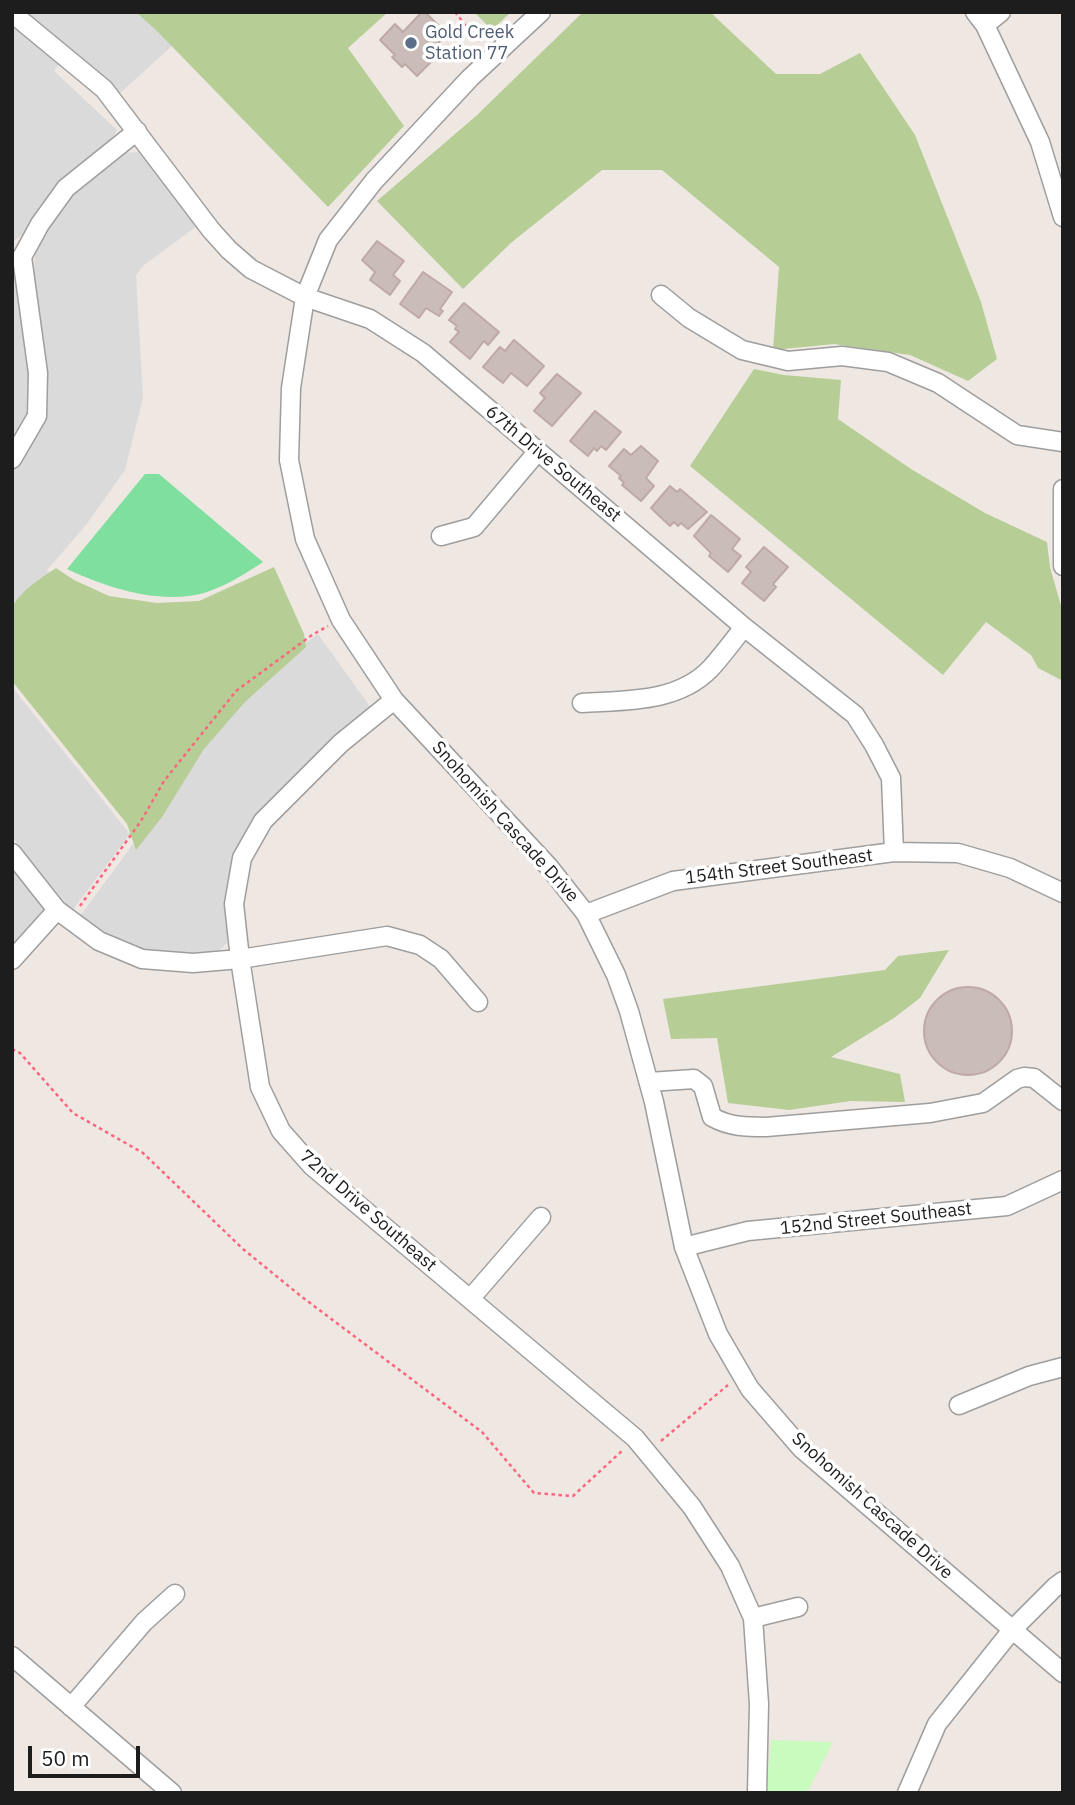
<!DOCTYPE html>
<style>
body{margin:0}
#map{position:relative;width:1075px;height:1805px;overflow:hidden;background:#eee7e2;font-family:"IBM Plex Sans",sans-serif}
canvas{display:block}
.frame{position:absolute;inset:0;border:14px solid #1d1d1d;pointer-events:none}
.scale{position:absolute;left:28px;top:1746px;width:112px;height:32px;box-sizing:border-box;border:4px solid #1d1d1d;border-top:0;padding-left:9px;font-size:21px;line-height:24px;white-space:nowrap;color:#1d1d1d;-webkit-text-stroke:5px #fff;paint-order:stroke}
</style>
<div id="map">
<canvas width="1075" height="1805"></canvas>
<div class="frame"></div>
<div class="scale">50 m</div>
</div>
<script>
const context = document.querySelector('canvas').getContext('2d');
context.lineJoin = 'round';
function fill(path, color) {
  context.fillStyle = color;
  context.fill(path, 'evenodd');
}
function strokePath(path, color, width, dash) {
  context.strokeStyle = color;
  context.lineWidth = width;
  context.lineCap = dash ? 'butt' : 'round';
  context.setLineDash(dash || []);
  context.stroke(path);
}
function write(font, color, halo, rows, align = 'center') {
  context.font = font + ' "IBM Plex Sans",sans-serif';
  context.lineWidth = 7;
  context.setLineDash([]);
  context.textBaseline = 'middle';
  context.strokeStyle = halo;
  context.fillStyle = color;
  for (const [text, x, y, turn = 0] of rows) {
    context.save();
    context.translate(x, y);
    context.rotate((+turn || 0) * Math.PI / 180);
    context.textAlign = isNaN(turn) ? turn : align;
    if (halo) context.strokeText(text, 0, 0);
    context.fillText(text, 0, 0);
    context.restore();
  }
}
const residential = new Path2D(`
 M26,12H155L183,36L118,95L82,59Z
 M12,22L59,64L54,71L117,130L112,139L74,171L41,204L24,234L12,242Z
 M140,152L150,160L197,226L144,265L136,275L143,398L125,470L86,525L47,570L61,582L12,637V470L38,430L48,389L34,274L35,251L44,229L67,198L125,153Z
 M12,265L16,266L26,331L32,404L19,439L12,447Z
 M318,634L371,708L275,794L260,812L227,915V943L218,952L198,956L146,951L98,931L80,916L139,836L214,728L297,649Z
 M12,687L130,834L72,911L12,837Z
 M12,863L47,910L12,950Z`);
const forest = new Path2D(`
 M136,12H388L348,48L404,126L328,207L158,32Z
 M474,12H511L492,30Z
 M583,12H710L776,74H820L860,53L915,135L981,302L997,359L968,381L910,355L834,344L773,350L779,267L662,170H602L512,242L463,289L377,201L476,116Z
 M754,369L784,375L841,380L838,419L911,469L985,513L1047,542L1050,567L1063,613V681L1038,668L1031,655L986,622L943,675L690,466Z
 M274,567L304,634L306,647L245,702L204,749L162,817L136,850L127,824L12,681V608C20,591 41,578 56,568L74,580L109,596L157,603L199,601Z
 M949,950L920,998L894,1018L831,1057L900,1074L905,1102L851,1101L789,1110L728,1103L717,1038L671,1039L663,999L885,970L898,956Z`);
const park = new Path2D(`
 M771,1740L833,1742L807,1793H766Z`);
const pitch = new Path2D(`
 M145,474H159L263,562C242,576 215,593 189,596C148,601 103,586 67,569Z`);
const building = new Path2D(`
 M422,12H425L447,34L427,55L433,60L417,76L405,64L402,67L392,57L395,55L380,40L395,24L403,32Z
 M377,241L404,261L393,275L400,281L390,295L370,280L375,272L362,260Z
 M423,272L452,292L440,309L443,311L439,316L426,308L419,318L400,304Z
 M464,303L499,332L488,345L484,341L470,359L450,342L459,332L455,329L457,326L449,320Z
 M514,340L544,366L527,386L511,373L503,383L483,367L500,347L505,351Z
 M557,374L581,393L552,426L534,411L545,398L540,393Z
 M595,411L621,432L606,450L601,446L597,451L594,448L588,456L570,441Z
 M641,446L658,461L646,478L654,486L641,501L622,485L624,483L619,478L621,476L609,466L624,449L631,455Z
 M670,486L677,492L680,489L707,512L688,529L681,523L678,526L674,522L670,526L651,508Z
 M711,515L740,539L732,549L741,556L728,572L709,556L711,553L694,536Z
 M764,547L788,567L773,584L776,587L764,601L742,583L751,572L746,567Z
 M924 1031a44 44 0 1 1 88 0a44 44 0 1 1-88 0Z`);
const path = new Path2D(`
 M455,12L472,34L482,43
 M80,906L141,821L164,781L236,691L312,635L328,626
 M12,1049L20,1053L73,1113L143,1153L243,1249L302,1297L482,1432L534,1493L573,1496L624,1449
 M661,1441L728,1385`);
const minor = new Path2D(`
 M541,12L470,78L374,181L328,240L305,297L291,388L289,460L305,539L341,620L394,700L549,867L586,914L616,975L629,1011L654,1102L684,1247L718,1334L750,1389L802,1449L1063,1673
 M975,12L985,25L1040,142L1063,217
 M12,13L104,89L211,230L229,250L251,269L305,297L370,319L423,353L744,627L855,715L874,745L891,778L894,852
 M985,25L1001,12
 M661,295L689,318L742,350L788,361L842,356L888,362L938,383L1017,435L1063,442
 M12,459L37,416L38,373L22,257L40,224L66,188L137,131
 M1063,489V566
 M441,536L474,527L538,451
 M394,700L341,743L263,821L242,858L234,904L240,959L260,1087L281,1131L312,1166L635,1438L692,1507L730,1566L753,1618L759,1704L757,1793
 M582,703C625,700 677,703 710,669C722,656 733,641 744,627
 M12,853L57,910L99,941L142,959L193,963L240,959L387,936L420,945L441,959L478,1002
 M586,914L673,881L894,852L958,853L1010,868L1063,893
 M12,960L57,910
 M649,1082L694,1079L703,1086L712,1117C730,1127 747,1127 766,1127L930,1113L983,1103L1017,1079L1024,1077L1034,1078L1063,1101
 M684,1247L748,1231L1007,1206L1063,1180
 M470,1299L541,1217
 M959,1405L1029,1376L1063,1367
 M753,1618L798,1607
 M12,1656L172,1793
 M71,1707L144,1622L175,1594
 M907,1793L937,1724L1012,1630L1055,1587L1063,1581`);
const markers = [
 [411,43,7,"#5c6f8a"]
];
const serviceNames = [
 ["Gold Creek",425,33],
 ["Station 77",425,54]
];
const streetNames = [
 ["67th Drive Southeast",553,464,40],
 ["Snohomish Cascade Drive",505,822,48],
 ["154th Street Southeast",779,867,-7],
 ["72nd Drive Southeast",368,1211,41],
 ["152nd Street Southeast",876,1219,-6],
 ["Snohomish Cascade Drive",872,1506,42]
];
fill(residential, '#dbdada');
fill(forest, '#b6ce96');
fill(park, '#c9fabe');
fill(pitch, '#7fdf9f');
fill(building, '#cabcb9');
strokePath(building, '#c0a9a5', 2);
strokePath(minor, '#9e9e9e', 21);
strokePath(path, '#fb667f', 2.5, [3.5, 3.5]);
strokePath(minor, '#fff', 18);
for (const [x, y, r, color] of markers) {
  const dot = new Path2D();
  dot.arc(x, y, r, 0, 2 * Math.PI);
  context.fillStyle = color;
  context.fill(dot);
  strokePath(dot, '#fff', 2.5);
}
write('18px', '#4e5e75', '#fff', serviceNames, 'left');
write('18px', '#1d1d1d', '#fff', streetNames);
</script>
